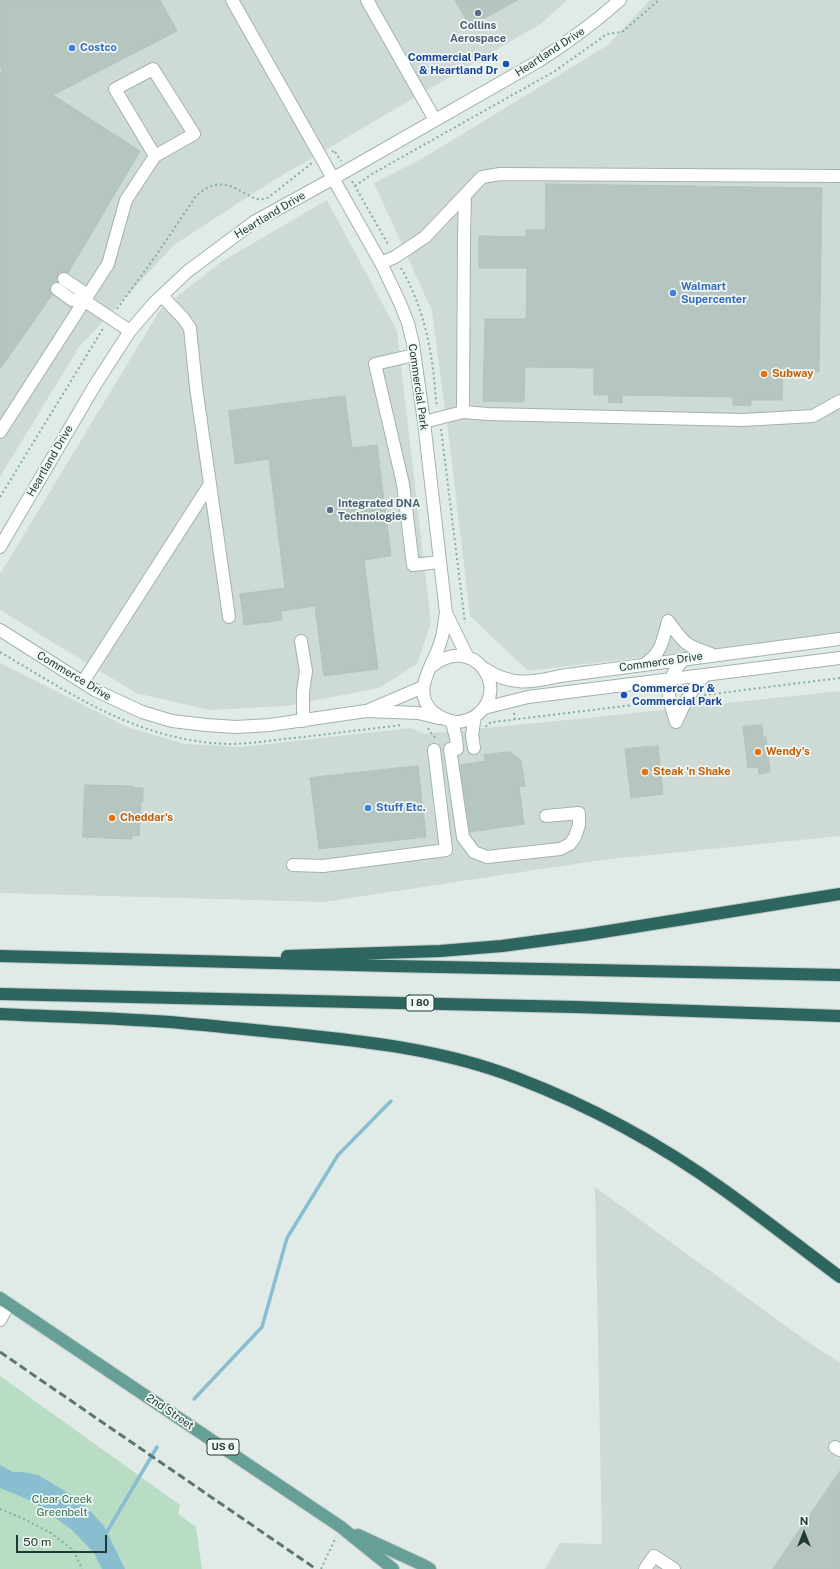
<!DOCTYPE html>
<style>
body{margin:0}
#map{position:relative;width:840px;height:1569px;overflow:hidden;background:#e0ebe7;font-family:"Public Sans",sans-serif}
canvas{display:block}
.north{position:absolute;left:784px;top:1513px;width:40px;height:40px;-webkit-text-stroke:3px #f0f7f4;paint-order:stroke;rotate:0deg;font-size:11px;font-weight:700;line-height:16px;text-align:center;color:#213a36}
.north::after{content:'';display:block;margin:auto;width:14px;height:18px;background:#213a36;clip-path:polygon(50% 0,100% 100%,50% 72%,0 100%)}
.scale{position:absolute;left:16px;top:1535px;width:91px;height:18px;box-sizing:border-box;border:2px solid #213a36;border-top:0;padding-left:5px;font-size:12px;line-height:14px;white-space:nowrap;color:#213a36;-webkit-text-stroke:3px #f0f7f4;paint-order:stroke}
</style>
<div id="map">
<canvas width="840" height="1569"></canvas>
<div class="north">N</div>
<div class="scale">50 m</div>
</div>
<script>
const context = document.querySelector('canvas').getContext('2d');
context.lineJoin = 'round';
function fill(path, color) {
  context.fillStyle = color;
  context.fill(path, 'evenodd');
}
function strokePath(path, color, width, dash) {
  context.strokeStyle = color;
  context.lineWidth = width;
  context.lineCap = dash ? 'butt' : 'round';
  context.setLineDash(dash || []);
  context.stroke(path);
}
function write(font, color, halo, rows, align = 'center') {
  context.font = font + ' "Public Sans",sans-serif';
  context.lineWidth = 3.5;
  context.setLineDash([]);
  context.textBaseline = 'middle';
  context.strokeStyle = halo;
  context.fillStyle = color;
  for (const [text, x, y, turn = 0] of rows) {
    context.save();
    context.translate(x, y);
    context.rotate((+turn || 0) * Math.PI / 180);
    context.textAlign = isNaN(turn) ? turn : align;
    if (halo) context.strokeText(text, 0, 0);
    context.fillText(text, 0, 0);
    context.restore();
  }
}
const built = new Path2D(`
 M0,0H567L542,23L269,183L174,245L79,347L0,477Z
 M650,0H840V633L528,671L470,616L450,447L432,311L374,183L425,157L608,45Z
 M327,200L397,331L431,623L417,664L379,688L287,706L209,710L136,693L0,610V574L160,310L221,262Z
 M0,663L127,727L184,744L241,747L411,728L424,734L587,718L840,691V836L601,860L324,902L0,893Z
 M595,1187L805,1340L840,1363V1569H545L560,1543L602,1544Z`);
const green = new Path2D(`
 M0,1376L180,1505L178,1514L196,1527L202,1569H0Z`);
const water = new Path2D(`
 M0,1465L13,1472H23L38,1475L80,1500L104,1526L125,1569H102L94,1553L72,1530L32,1501L0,1488Z`);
const stream = new Path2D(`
 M194,1399L262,1327L287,1238L338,1155L391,1101
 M105,1535L157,1447`);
const building = new Path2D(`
 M0,0H160L177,31L53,95L140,151L68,273L60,272L58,275L57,282L51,285L50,292L52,295L0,369V73L2,70L0,65Z
 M455,0H518L470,26Z
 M546,184L822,188L819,372H783L782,400H751V406L733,405V397L622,395V403L608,402L609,395H594V368L525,367L524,402L483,401L485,319H526L527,268H479V236L526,237V230H545Z
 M345,396L352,448L377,445L391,556L364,560L378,669L324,676L315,606L281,611L282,620L244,625L240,594L285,588L269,459L235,464L229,411Z
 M762,725L763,737H766L770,772L759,774L758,767L748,768L743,727Z
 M658,746L663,794L631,798L625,749Z
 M510,752L521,760L525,786L519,787L524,824L470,832L460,765L485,761L484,755Z
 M418,766L426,837L319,849L310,778Z
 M85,785L133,786V788H143V802H141L139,836L132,835V839L83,837Z
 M840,1471V1569H773Z`);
const path = new Path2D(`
 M332,152L334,150L341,161
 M352,181L389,246
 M355,186L372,174L555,71L607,34L622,32L659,0
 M401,268C419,299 429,335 433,370C435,383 435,395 437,407
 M117,309L155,257L196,196C231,164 248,210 269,197L312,163
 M441,429L465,623
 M0,497L104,327
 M0,652C73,695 139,741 228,744C250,744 272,740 294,738C330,734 366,729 403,725
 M704,695L840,678
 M514,713L515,719
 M486,727L487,724L493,722L658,702
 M428,728L433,736L437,738
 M0,1509L24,1519L51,1533L74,1551L82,1569
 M321,1569L336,1537`);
const minor = new Path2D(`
 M232,0L381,263L400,303L408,323L413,344L424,422L446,613C444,622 444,632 441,640C436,662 410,690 432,711C439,717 446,721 456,722C464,722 472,719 478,714C511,687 472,633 432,666
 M367,0L435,120
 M381,263L395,257L425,237L482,177L500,174L840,176
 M64,279L83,292L85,301
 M57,289L72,300L85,301L130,331
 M414,355L375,364L403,484L413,565L440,562
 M463,412L464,237L465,195
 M424,422L463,412L488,414L743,420L813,416L840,401
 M0,432L108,264L126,200L155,156L194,134L153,69L115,89L155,156
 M210,484L229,617
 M0,547L95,385L130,331L155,302L188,271L254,222L334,178L537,62C567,43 594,23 620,0
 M446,613L467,656
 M668,621C685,644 684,645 711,654
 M0,630L95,690L142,712L172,721L206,725L236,727L270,725L366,711L418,713L439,718
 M301,641L306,671L303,692V721
 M645,664C662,653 663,639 668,621
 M485,669C511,686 531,683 560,676L840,639
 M83,682L210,484L196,387L190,328L183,318L162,296
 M484,708L528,697L840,658
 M369,710L423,687
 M452,722L456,738L457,749
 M676,722C667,694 663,682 684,659
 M676,722C685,702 690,691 705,675
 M474,748L472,735L475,716
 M450,749L463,837L474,852L487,857L560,849L570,844L575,837L579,825V813L546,816
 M293,865L323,866L446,850L434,750
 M0,1320L9,1304
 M835,1447L840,1450
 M645,1569L654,1556L674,1569`);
const major = new Path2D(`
 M0,1298L341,1527L393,1569
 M358,1535L423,1565L430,1569`);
const highway = new Path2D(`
 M0,956L391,966L840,975
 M287,956L440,951L502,946L584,935L840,894
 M0,994L576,1007L840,1016
 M0,1014C60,1017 121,1018 181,1023C216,1026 251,1030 285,1033C363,1041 443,1049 517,1078C590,1106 660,1144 724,1190C763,1218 801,1248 840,1277`);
const rail = new Path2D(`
 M0,1352L316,1569`);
const markers = [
 [478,13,4,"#5c6f8a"],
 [72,48,4,"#3f7fe0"],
 [506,64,4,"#1a4fb4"],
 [673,293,4,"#3f7fe0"],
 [764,374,4,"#e8710a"],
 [330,510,4,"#5c6f8a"],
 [624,695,4,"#1a4fb4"],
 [758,752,4,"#e8710a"],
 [645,772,4,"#e8710a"],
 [368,808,4,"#3f7fe0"],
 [112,818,4,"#e8710a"]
];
const shields = [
 [420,1003,28],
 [223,1447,32]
];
const shieldNames = [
 ["I 80",420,1003],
 ["US 6",223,1447]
];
const serviceNames = [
 ["Collins",478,26],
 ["Aerospace",478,39],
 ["Integrated DNA",338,504,"left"],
 ["Technologies",338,517,"left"]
];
const shopNames = [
 ["Costco",80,48],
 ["Walmart",681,287],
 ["Supercenter",681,300],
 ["Stuff Etc.",376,808]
];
const streetNames = [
 ["Heartland Drive",550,52,-33],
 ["Heartland Drive",270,215,-31],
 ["Commercial Park",418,387,82],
 ["Heartland Drive",50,461,-60],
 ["Commerce Drive",661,662,-8],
 ["Commerce Drive",74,676,31],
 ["2nd Street",170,1412,34]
];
const transitNames = [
 ["Commercial Park",498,58],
 ["& Heartland Dr",498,71],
 ["Commerce Dr &",632,689,"left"],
 ["Commercial Park",632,702,"left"]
];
const foodNames = [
 ["Subway",772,374],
 ["Wendy's",766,752],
 ["Steak 'n Shake",653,772],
 ["Cheddar's",120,818]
];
const parkNames = [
 ["Clear Creek",62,1500],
 ["Greenbelt",62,1513]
];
fill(built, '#cedad6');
fill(green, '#b9dcc5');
fill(water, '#88becf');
strokePath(stream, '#88becf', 3.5);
fill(building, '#b5c5c0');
strokePath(building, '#b2c4be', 1);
strokePath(minor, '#a3b2ae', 14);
strokePath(major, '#c1c8c7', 14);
strokePath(highway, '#c1c8c7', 14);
strokePath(path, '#81aea3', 2, [2, 3]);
strokePath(minor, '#fff', 12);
strokePath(major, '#659f95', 12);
strokePath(highway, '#2d665f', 12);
strokePath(rail, '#5b7671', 3, [8, 4]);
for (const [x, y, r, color] of markers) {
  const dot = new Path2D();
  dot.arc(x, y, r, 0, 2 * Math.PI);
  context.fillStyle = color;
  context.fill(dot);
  strokePath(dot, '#f0f7f4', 1.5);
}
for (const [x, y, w] of shields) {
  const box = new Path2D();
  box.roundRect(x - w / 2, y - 8, w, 16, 3);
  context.fillStyle = '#f0f7f4';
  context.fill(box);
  strokePath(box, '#213a36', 1);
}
write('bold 10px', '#213a36', null, shieldNames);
write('bold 11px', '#4e5e75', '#f0f7f4', serviceNames);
write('bold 11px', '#366cbe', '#f0f7f4', shopNames, 'left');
write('11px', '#213a36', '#f0f7f4', streetNames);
write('bold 11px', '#164399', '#f0f7f4', transitNames, 'right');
write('bold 11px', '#c56008', '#f0f7f4', foodNames, 'left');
write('11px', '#2c704c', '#f0f7f4', parkNames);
</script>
